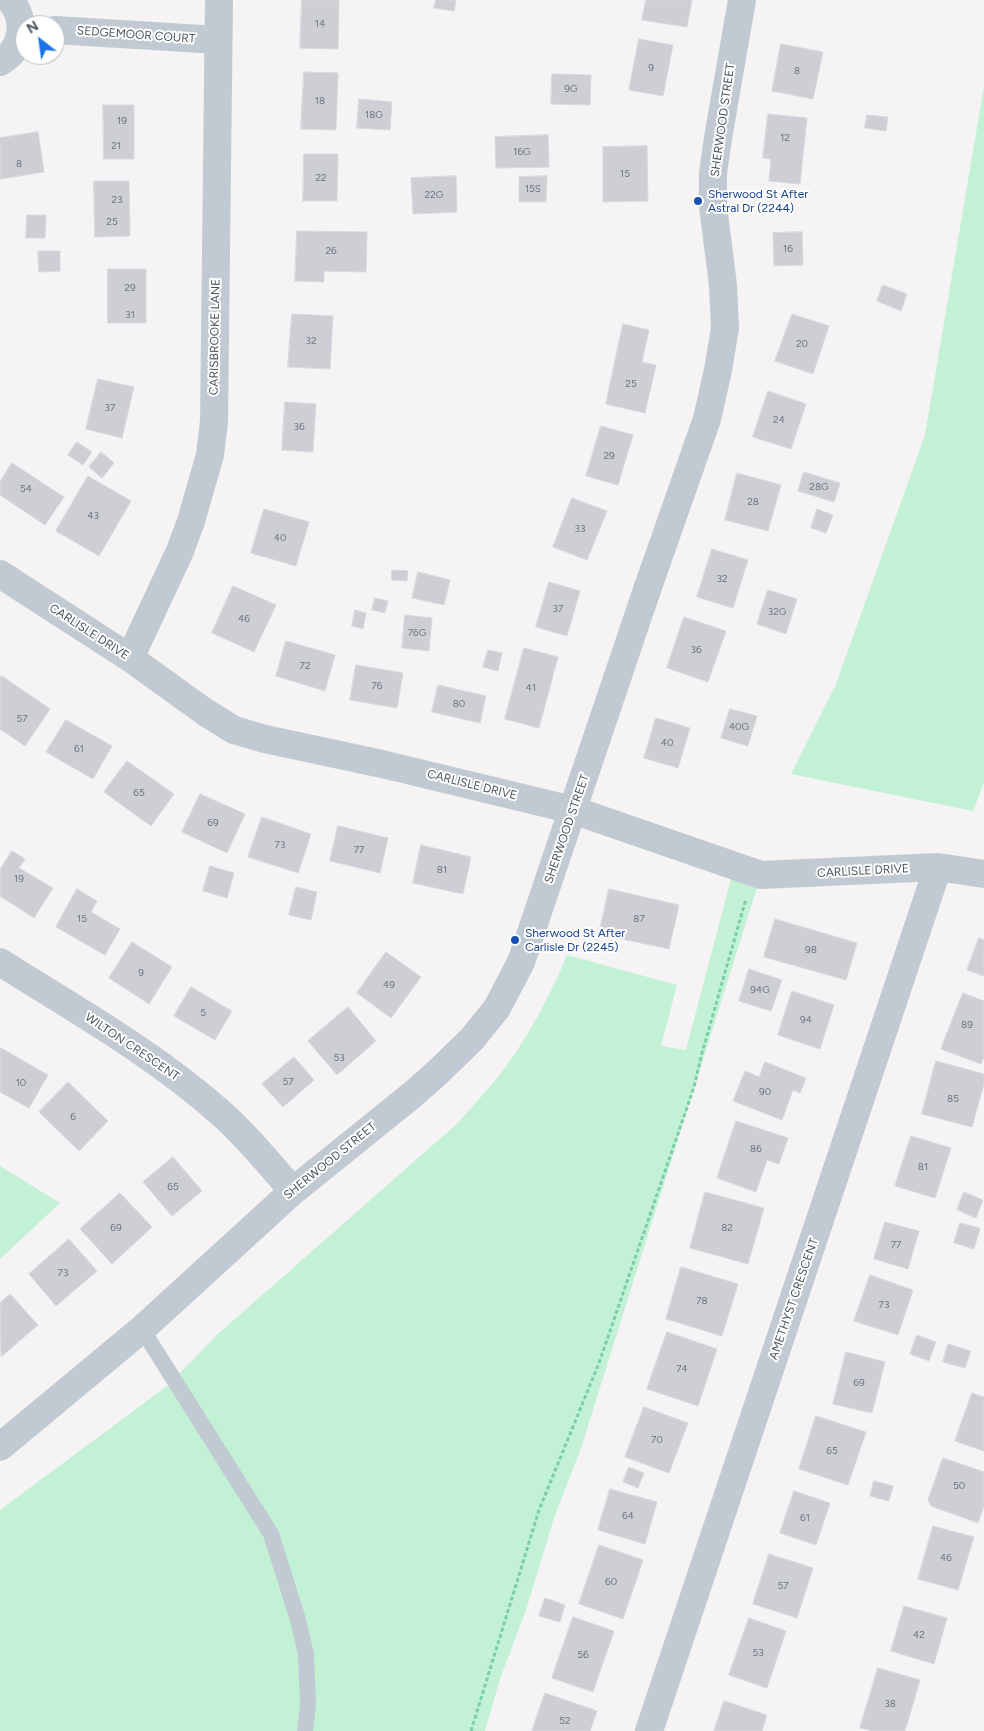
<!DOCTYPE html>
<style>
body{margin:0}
#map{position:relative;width:984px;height:1731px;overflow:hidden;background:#f5f3f3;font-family:Figtree,sans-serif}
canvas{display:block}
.north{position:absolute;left:15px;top:15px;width:50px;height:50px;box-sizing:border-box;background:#fff;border:1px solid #b7bbc0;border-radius:50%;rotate:330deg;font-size:14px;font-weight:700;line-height:20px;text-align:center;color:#4a5661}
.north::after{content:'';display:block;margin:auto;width:18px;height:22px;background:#1a73e8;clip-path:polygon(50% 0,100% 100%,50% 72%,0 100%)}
</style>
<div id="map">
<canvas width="984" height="1731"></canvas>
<div class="north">N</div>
</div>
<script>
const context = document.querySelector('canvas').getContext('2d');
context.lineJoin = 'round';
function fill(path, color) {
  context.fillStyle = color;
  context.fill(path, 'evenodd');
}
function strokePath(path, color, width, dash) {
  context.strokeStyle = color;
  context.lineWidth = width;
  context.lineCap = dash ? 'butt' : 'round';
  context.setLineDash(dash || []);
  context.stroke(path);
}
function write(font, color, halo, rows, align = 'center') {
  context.font = font + ' Figtree,sans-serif';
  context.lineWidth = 4;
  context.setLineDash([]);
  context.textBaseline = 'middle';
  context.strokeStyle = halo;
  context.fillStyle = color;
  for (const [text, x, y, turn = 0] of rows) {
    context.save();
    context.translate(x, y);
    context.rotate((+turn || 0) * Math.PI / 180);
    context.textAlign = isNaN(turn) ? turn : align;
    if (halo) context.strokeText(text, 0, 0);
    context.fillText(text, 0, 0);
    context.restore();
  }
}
const green = new Path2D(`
 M984,86V783L973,811L791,774L836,684L925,435Z
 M733,871L761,875L581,1448L554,1518L526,1610L500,1679L485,1731H0V1510L167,1386L219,1333L459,1122C474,1104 490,1088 504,1069C530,1034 550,996 567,955L677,985L661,1046L686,1050Z
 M0,1166L60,1203L0,1259Z`);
const building = new Path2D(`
 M302,0H339L338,49L300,48Z
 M436,0H456L454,11L434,8Z
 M646,0H692L687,27L642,20Z
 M639,39L673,45L663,96L629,90Z
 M781,44L823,52L813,99L772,91Z
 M304,72L338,73L336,130L301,129Z
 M552,74L591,75L590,105L551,104Z
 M359,99L392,102L390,130L357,128Z
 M103,105H134V159H104Z
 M768,114L807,118L800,184L769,181L771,159L763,158Z
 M867,115L888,117L886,131L865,128Z
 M38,132L44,172L0,179V138Z
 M548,135L549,167L496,168L495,137Z
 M647,146L648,201L603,202V147Z
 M304,154H338L337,201H303Z
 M456,176L457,212L413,214L411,178Z
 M547,176L546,202H519V177Z
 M94,181H129L130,236L95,237Z
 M27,215H46L45,238H26Z
 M297,231L367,232L366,272L324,271V282L295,281Z
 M802,232L803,265L774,266L773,233Z
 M38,251H60V271L39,272Z
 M108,269H146V323H108Z
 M883,285L907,294L901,311L877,301Z
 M292,314L333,316L330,369L288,367Z
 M792,314L829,326L813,374L775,361Z
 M623,324L649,330L642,362L656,365L645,413L606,404Z
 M98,379L134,387L122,438L86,429Z
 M768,391L806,404L791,449L753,437Z
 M285,402L316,404L313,452L282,450Z
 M601,426L633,435L618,485L586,476Z
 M77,442L92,452L83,465L68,455Z
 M101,452L114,463L102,478L89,467Z
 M12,463L64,497L45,525L0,495V482Z
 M804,472L840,483L834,502L798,491Z
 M737,473L781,485L768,531L725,520Z
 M88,476L131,501L99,556L56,531Z
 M572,498L607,511L587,560L553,547Z
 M264,509L309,522L296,566L251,553Z
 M817,509L833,515L826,533L811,528Z
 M712,549L748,560L733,608L697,597Z
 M392,570L408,571L407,581L392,580Z
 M418,572L450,580L444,605L412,598Z
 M549,582L580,591L567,636L536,627Z
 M233,586L276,605L254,652L212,633Z
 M768,590L797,599L786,634L757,624Z
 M375,598L388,601L385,613L372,610Z
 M355,610L366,613L363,629L352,626Z
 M405,615L432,618L429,651L402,648Z
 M684,617L726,631L708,682L667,668Z
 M286,641L335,655L325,691L276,676Z
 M524,648L558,657L539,728L505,719Z
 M488,650L502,653L498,671L483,667Z
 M356,665L403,673L397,708L350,700Z
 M2,676L50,709L25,746L0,729V678Z
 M438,685L486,696L480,723L432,712Z
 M730,709L757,716L748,746L721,738Z
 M656,718L690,728L678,768L644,758Z
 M66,720L112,746L93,779L46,752Z
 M127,761L174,794L151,826L104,792Z
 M200,794L245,814L227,853L182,832Z
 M262,817L311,834L298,873L248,857Z
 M338,826L388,838L380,873L330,861Z
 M421,845L471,857L463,894L413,883Z
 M12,851L25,859L19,868L53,888L34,918L0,896V870Z
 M210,866L234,873L227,898L203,891Z
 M296,887L317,892L311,920L289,915Z
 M77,889L97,901L91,912L120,929L105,955L56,927Z
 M609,889L679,905L669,949L599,934Z
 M775,919L857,943L846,980L764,957Z
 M979,938L984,940V976L967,970Z
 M132,942L172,967L149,1004L109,978Z
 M386,952L421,977L391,1018L357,993Z
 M749,969L782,980L771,1011L739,1001Z
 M191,987L232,1011L215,1040L174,1016Z
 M792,991L834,1005L820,1049L778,1035Z
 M963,993L984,1001V1057L981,1064L941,1049Z
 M348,1007L376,1041L337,1075L308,1041Z
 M1,1048L48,1075L29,1108L0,1092V1051Z
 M294,1057L314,1080L283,1107L262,1084Z
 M936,1061L984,1074V1084L972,1127L922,1114Z
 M765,1062L806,1078L800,1093L793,1090L782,1120L733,1101L745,1071L759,1077Z
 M68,1082L108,1121L79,1151L39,1112Z
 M736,1121L788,1138L779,1164L767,1160L756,1192L717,1178Z
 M911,1136L951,1148L935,1198L895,1186Z
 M173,1157L202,1191L172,1216L143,1182Z
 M705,1192L764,1208L748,1264L690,1248Z
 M964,1192L983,1200L976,1218L957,1210Z
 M120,1193L152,1227L112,1264L80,1229Z
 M885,1222L919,1231L908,1269L874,1259Z
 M960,1223L980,1228L974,1249L954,1243Z
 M69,1239L97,1271L56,1306L29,1274Z
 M681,1267L738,1284L722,1336L666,1319Z
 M870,1275L913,1290L898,1335L854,1321Z
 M10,1294L38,1325L1,1357L0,1303Z
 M667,1332L717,1349L698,1406L647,1389Z
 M917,1335L936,1342L929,1361L910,1354Z
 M948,1344L971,1351L965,1368L943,1362Z
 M846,1352L885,1362L872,1413L833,1404Z
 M972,1393L984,1397V1451L955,1441Z
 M644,1407L688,1423L669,1473L625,1457Z
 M816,1416L866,1432L848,1485L799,1469Z
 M943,1458L984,1472V1506L978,1523L931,1506L928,1500Z
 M629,1467L644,1473L638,1488L623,1482Z
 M874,1481L893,1486L889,1501L870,1496Z
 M610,1489L657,1502L645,1544L598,1530Z
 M794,1491L830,1503L816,1545L780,1533Z
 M933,1526L974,1537L958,1590L918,1579Z
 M599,1545L643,1560L623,1619L579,1604Z
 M769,1554L813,1568L797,1618L753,1604Z
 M545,1598L565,1605L560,1622L539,1616Z
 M904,1606L947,1618L934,1664L891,1651Z
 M573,1617L614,1631L593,1692L552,1678Z
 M749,1618L786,1631L767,1688L729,1675Z
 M878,1668L920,1680L905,1731H873L860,1728Z
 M545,1693L597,1711L590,1731H532Z
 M724,1701L767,1715L762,1731H714Z`);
const path = new Path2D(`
 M471,1731L539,1510L599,1363L694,1087L702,1053L746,899`);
const lane = new Path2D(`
 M142,1329L271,1534L298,1620L306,1654L308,1704L305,1731`);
const street = new Path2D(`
 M55,30L218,40
 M0,62C23,49 27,20 10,0
 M0,574L130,658L205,712L234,730L265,739L382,764L573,810L761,875L938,867L984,874
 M130,658L180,551L191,521L210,455L214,421L219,0
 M0,962C76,1010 156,1055 223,1115C249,1138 270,1165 293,1191
 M0,1447L142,1329L293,1191L412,1095L437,1073L472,1039L497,1008L521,962L648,587L707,419L718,370L725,328L723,285L713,206V173L718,138L742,0
 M649,1731L938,867`);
const markers = [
 [698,201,5,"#1a4fb4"],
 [515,940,5,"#1a4fb4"]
];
const numberNames = [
 ["14",320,24],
 ["9",651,68],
 ["8",797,71],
 ["9G",571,89],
 ["18",320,101],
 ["18G",374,115],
 ["19",122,121],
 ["12",785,138],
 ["21",116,146],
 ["16G",522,152],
 ["8",19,164],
 ["15",625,174],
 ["22",321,178],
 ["15S",533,189],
 ["22G",434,195],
 ["23",117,200],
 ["25",112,222],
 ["16",788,249],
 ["26",331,251],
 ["29",130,288],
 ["31",130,315],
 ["32",311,341],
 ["20",802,344],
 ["25",631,384],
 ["37",110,408],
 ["24",779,420],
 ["36",299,427],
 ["29",609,456],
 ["28G",819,487],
 ["54",26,489],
 ["28",753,502],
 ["43",93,516],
 ["33",580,529],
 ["40",280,538],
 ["32",722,579],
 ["37",558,609],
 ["32G",777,612],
 ["46",244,619],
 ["76G",417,633],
 ["36",696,650],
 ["72",305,666],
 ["76",377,686],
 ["41",531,688],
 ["80",459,704],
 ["57",22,719],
 ["40G",739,727],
 ["40",667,743],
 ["61",79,749],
 ["65",139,793],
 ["69",213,823],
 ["73",280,845],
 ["77",359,850],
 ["81",442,870],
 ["19",19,879],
 ["15",82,919],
 ["87",639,919],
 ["98",811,950],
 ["9",141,973],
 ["49",389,985],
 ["94G",760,990],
 ["5",203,1013],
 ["94",806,1020],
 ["89",967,1025],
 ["53",339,1058],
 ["57",288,1082],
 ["10",21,1083],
 ["90",765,1092],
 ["85",953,1099],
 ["6",73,1117],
 ["86",756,1149],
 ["81",923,1167],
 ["65",173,1187],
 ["69",116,1228],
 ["82",727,1228],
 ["77",896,1245],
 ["73",63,1273],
 ["78",702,1301],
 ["73",884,1305],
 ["74",682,1369],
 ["69",859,1383],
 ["70",657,1440],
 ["65",832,1451],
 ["50",959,1486],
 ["64",628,1516],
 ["61",805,1518],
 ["46",946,1558],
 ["60",611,1582],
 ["57",783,1586],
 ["42",919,1635],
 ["53",758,1653],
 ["56",583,1655],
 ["38",890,1704],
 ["52",565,1721]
];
const streetNames = [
 ["SEDGEMOOR COURT",136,35,4],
 ["SHERWOOD STREET",723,120,-82],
 ["CARISBROOKE LANE",215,337,-89],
 ["CARLISLE DRIVE",89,632,33],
 ["CARLISLE DRIVE",472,785,14],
 ["SHERWOOD STREET",567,829,-71],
 ["CARLISLE DRIVE",863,871,-3],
 ["WILTON CRESCENT",132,1047,34],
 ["SHERWOOD STREET",330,1161,-39],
 ["AMETHYST CRESCENT",794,1299,-71]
];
const transitNames = [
 ["Sherwood St After",708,194],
 ["Astral Dr (2244)",708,208],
 ["Sherwood St After",525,933],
 ["Carlisle Dr (2245)",525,947]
];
fill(green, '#c3f1d5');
fill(building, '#cdcfd5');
strokePath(building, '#d7d9de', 1);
strokePath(path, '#7ad0a6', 3, [4, 2.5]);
strokePath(lane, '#c1cad2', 16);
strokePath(street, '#c1cad2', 28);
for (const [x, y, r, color] of markers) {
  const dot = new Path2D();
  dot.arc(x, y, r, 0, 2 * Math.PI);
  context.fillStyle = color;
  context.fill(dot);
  strokePath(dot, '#fff', 2);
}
write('10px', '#6b747e', null, numberNames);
write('12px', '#4a5661', '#fff', streetNames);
write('12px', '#164399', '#fff', transitNames, 'left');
</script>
